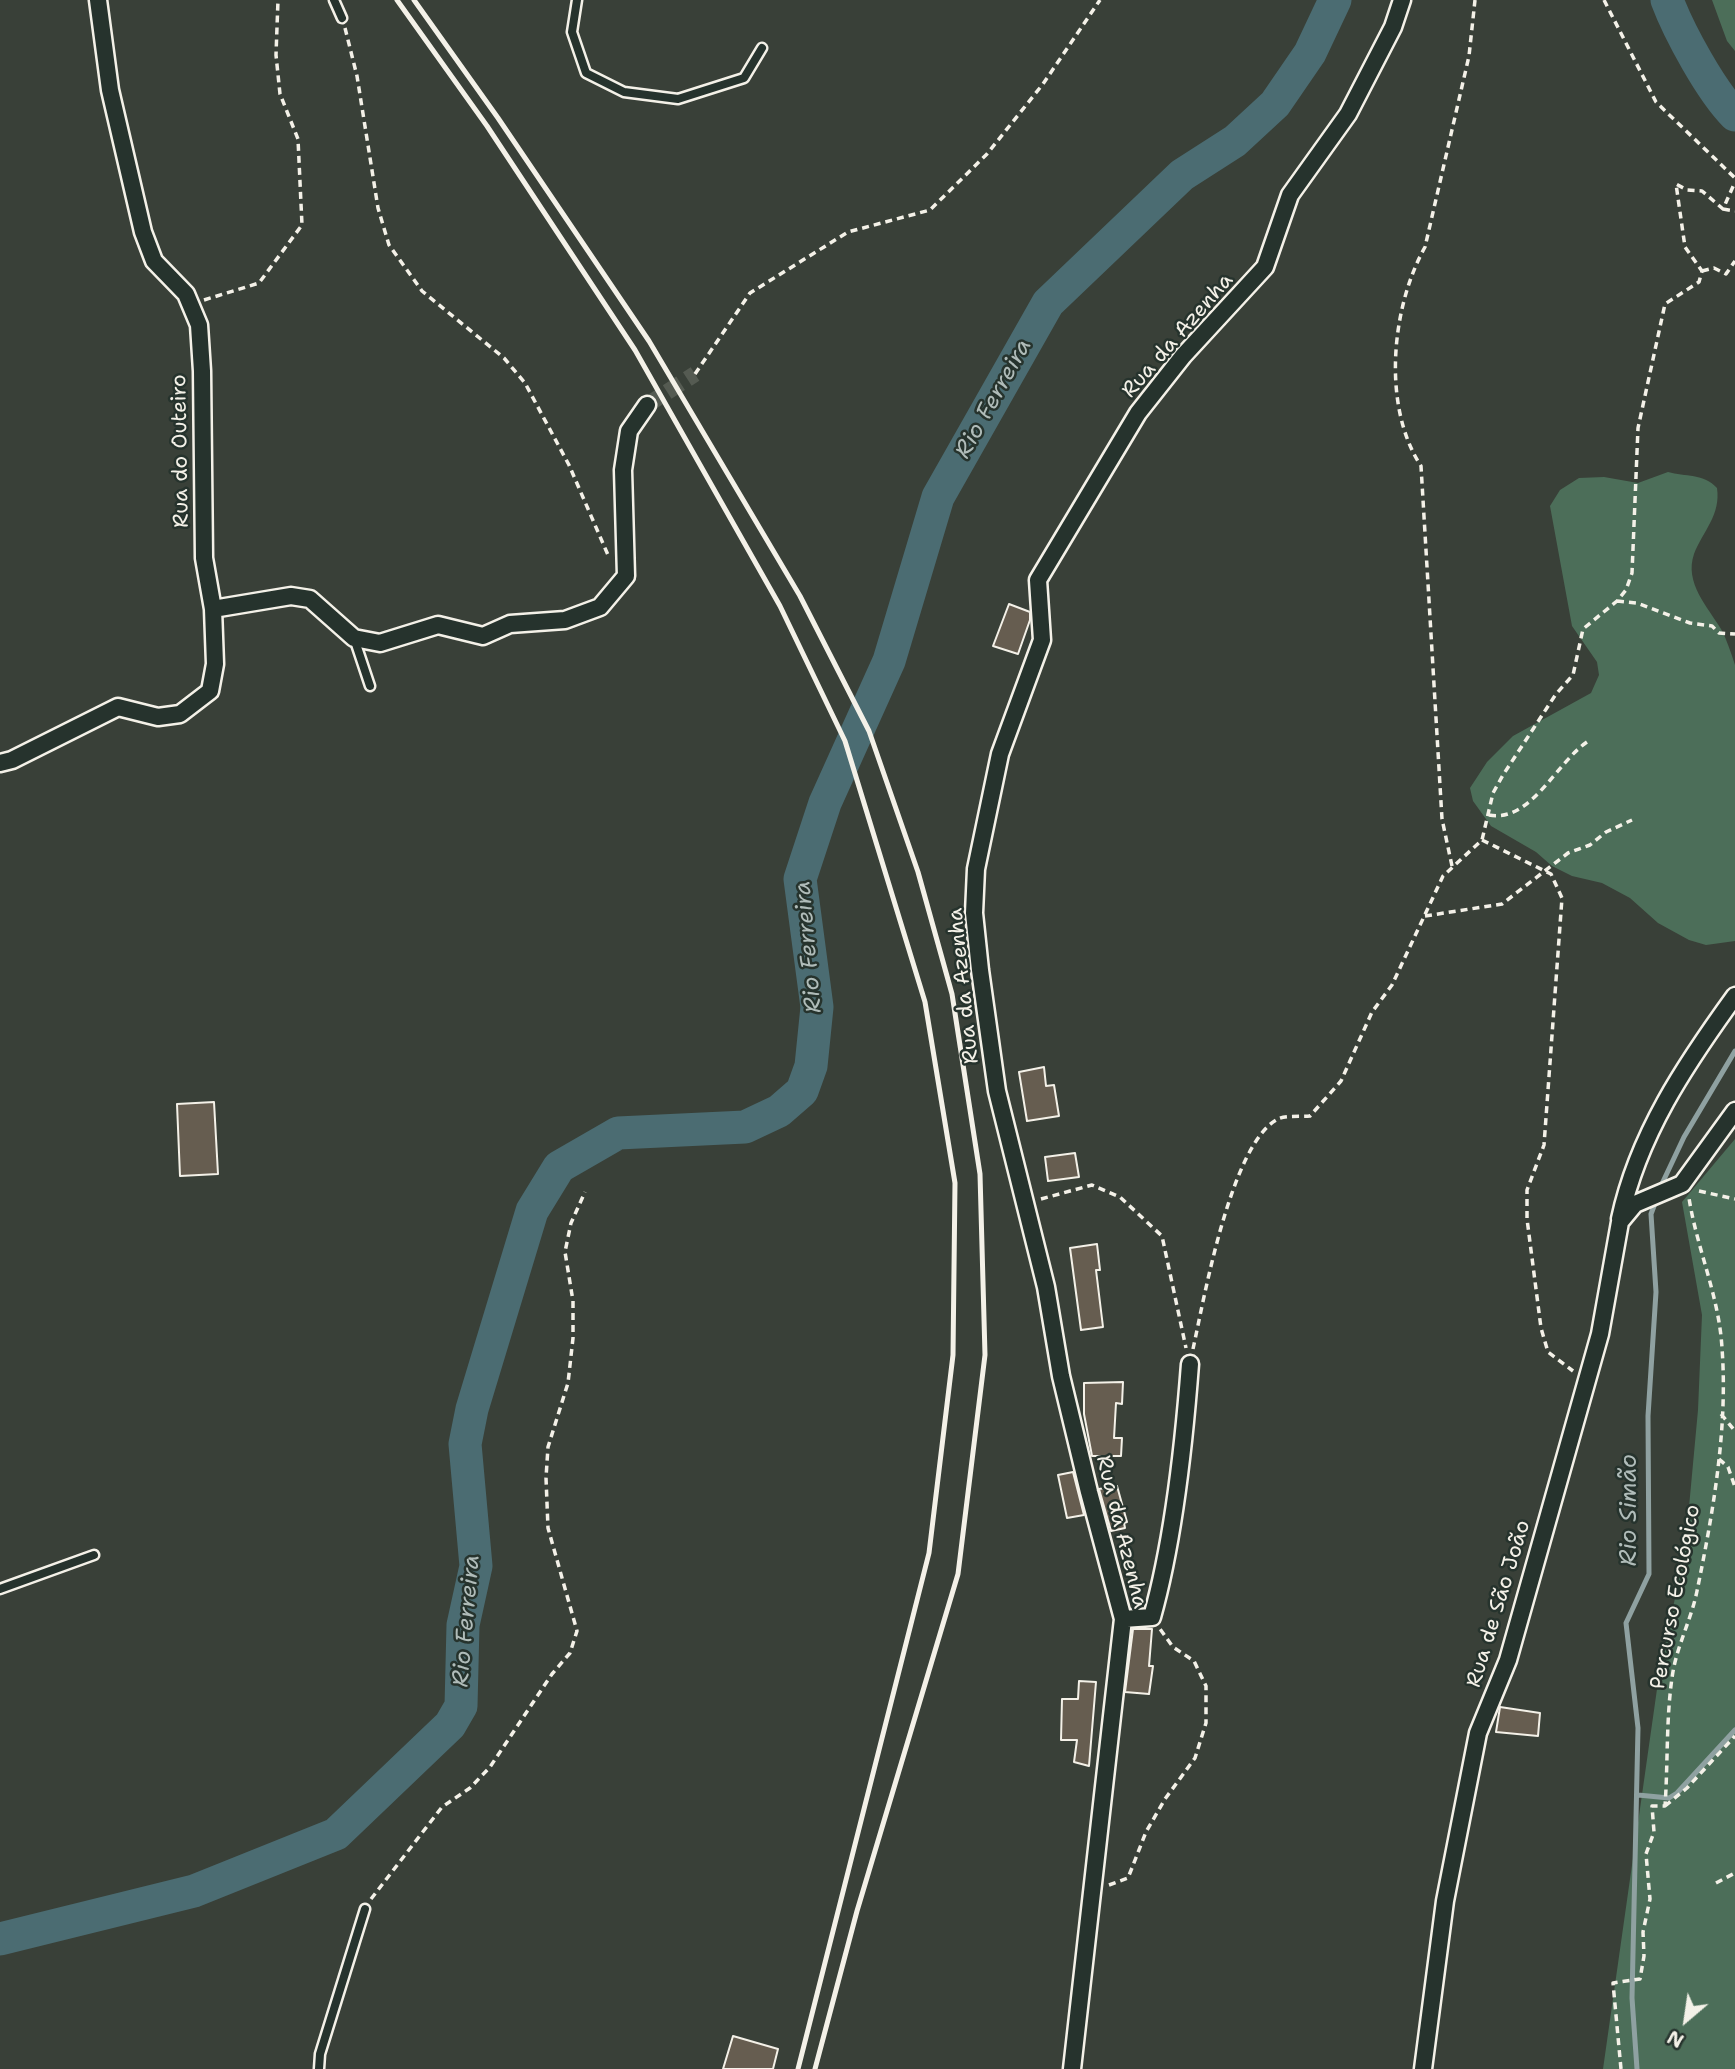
<!DOCTYPE html>
<meta charset="utf-8">
<style>
body{margin:0}
#map{position:relative;width:1735px;height:2069px;overflow:hidden;background:#394038;font-family:"Shantell Sans",sans-serif}
canvas{display:block}
.north{position:absolute;left:1651px;top:1985px;width:70px;height:70px;-webkit-text-stroke:5px #26332d;paint-order:stroke;rotate:209deg;font-size:19px;font-weight:700;line-height:28px;text-align:center;color:#f4f1e8}
.north::after{content:'';display:block;margin:auto;width:24px;height:32px;background:#f4f1e8;clip-path:polygon(50% 0,100% 100%,50% 72%,0 100%)}
</style>
<div id="map">
<canvas width="1735" height="2069"></canvas>
<div class="north">N</div>
</div>
<script>
const context = document.querySelector('canvas').getContext('2d');
context.lineJoin = 'round';
function fill(path, color) {
  context.fillStyle = color;
  context.fill(path, 'evenodd');
}
function strokePath(path, color, width, dash) {
  context.strokeStyle = color;
  context.lineWidth = width;
  context.lineCap = dash ? 'butt' : 'round';
  context.setLineDash(dash || []);
  context.stroke(path);
}
function write(font, color, halo, rows, align = 'center') {
  context.font = font + ' "Shantell Sans",sans-serif';
  context.lineWidth = 5;
  context.setLineDash([]);
  context.textBaseline = 'middle';
  context.strokeStyle = halo;
  context.fillStyle = color;
  for (const [text, x, y, turn = 0] of rows) {
    context.save();
    context.translate(x, y);
    context.rotate((+turn || 0) * Math.PI / 180);
    context.textAlign = isNaN(turn) ? turn : align;
    if (halo) context.strokeText(text, 0, 0);
    context.fillText(text, 0, 0);
    context.restore();
  }
}
const green = new Path2D(`
 M1712,0H1735V51L1727,41Z
 M1668,472C1685,477 1704,473 1717,488C1721,515 1703,531 1694,554C1684,583 1708,607 1721,629C1727,640 1731,653 1735,665V941L1706,945L1689,940L1658,923L1630,898L1602,883L1572,876L1552,866L1536,852L1491,826L1473,801L1470,788L1487,762L1513,736L1591,693L1599,675L1597,662L1572,626L1550,506L1560,490L1579,478L1604,477L1638,483Z
 M1735,1139V2069H1603L1659,1675L1685,1550L1698,1410L1702,1315L1682,1202Z`);
const stream = new Path2D(`
 M1660,1188L1684,1137L1735,1051
 M1638,1795L1669,1798L1677,1793L1735,1730
 M1637,2069L1632,1998L1638,1728L1626,1623L1649,1574L1648,1416L1656,1292L1651,1214L1657,1198`);
const river = new Path2D(`
 M1667,0C1679,32 1711,91 1735,115
 M0,1939L194,1891L336,1834L450,1725L461,1706L463,1625L476,1566L465,1444L472,1409L532,1211L559,1167L618,1133L745,1127L779,1111L802,1091L811,1066L817,1007L800,879L825,803L889,661L938,497L1048,303L1182,175L1235,141L1275,104L1310,53L1335,0`);
const building = new Path2D(`
 M1009,604L1030,612V620L1018,654L993,646Z
 M1044,1067L1046,1086L1054,1085L1059,1116L1027,1121L1019,1072Z
 M214,1102L218,1174L180,1176L177,1104Z
 M1075,1153L1079,1177L1048,1181L1045,1157Z
 M1097,1244L1100,1270H1096L1103,1327L1081,1330L1070,1248Z
 M1123,1382L1122,1404L1116,1403L1114,1438H1122L1121,1456H1092L1084,1414V1383Z
 M1073,1472L1084,1515L1067,1518L1058,1475Z
 M1117,1486L1127,1522L1124,1523L1125,1528L1111,1531L1099,1489Z
 M1133,1629H1152L1149,1666H1153L1149,1694L1125,1692Z
 M1079,1681L1096,1682L1089,1766L1074,1762L1077,1740H1061L1062,1699H1078Z
 M1500,1707L1540,1713L1538,1736L1496,1732Z
 M733,2036L778,2049L773,2069H723Z`);
const streetTunnel = new Path2D(`
 M647,405L695,374`);
const path = new Path2D(`
 M1604,0L1656,102L1735,178
 M345,28L357,76L378,208L389,245L422,291L504,358L525,383L569,465L608,555
 M1723,209L1735,211
 M1702,271L1714,268L1726,274L1735,261
 M204,300L259,283L302,225L298,139L280,94L276,55L278,0
 M695,374L750,293L848,232L930,210L987,154L1043,84L1100,0
 M1617,601L1637,603L1690,623L1712,626L1719,633L1735,634
 M1489,815C1532,823 1557,760 1590,740
 M1482,840L1551,874L1562,898L1544,1145L1527,1190V1219L1541,1328L1548,1352L1573,1371
 M1452,866L1442,819L1421,466C1382,407 1391,308 1425,247L1469,56L1475,0
 M1425,916L1502,904L1568,853L1590,845L1606,832L1632,820
 M1699,1191L1735,1199
 M1041,1199L1092,1185L1120,1197L1162,1236L1186,1348
 M1193,1349C1204,1299 1231,1143 1278,1119C1286,1115 1301,1117 1310,1116L1341,1081L1372,1012L1392,985L1443,876L1482,840L1493,793L1503,775L1556,694L1573,675L1583,629L1617,601L1626,590L1632,573L1638,428L1665,304L1699,282L1702,271L1685,247L1676,184L1687,190L1702,191L1723,209L1735,182
 M1721,1414L1735,1431
 M1719,1459L1728,1467L1735,1487
 M1665,1806L1687,1788L1735,1736
 M1716,1883L1735,1873
 M1109,1885L1128,1878L1146,1832L1165,1799L1195,1758L1206,1723V1686L1194,1661L1173,1647L1160,1629
 M371,1899L442,1807L470,1788L490,1767L552,1674L570,1653L577,1631L548,1528L546,1478L548,1447L568,1383L573,1338V1301L565,1252L571,1223L585,1192
 M1621,2069L1613,1983L1640,1979L1644,1956L1643,1932L1650,1899L1646,1854L1654,1832L1652,1806H1665C1668,1764 1666,1720 1672,1678C1676,1647 1691,1621 1697,1591C1713,1513 1728,1428 1722,1348C1719,1296 1697,1249 1689,1198`);
const lane = new Path2D(`
 M334,0L342,18
 M577,0L572,32L586,73L624,92L678,99L744,78L762,48
 M354,638L370,686
 M0,1589L94,1555
 M319,2069L320,2054L365,1909`);
const street = new Path2D(`
 M213,609L291,596L310,599L354,638L380,643L438,625L483,636L510,624L565,620L600,607L626,576L623,470L629,431L647,405
 M0,763L12,760L118,707L158,717L180,714L210,691L215,664L213,609L204,558L202,371L199,325L186,294L154,261L143,232L110,90L98,0
 M1620,1219C1638,1135 1685,1065 1735,996
 M1123,1619L1152,1617C1174,1539 1184,1444 1190,1364
 M1072,2069L1123,1619L1089,1492L1061,1376L1046,1287L997,1091L980,970L974,913L976,869L1000,754L1042,640L1038,580L1138,413L1183,356L1265,267L1290,195L1348,114L1393,27L1402,0
 M1423,2069L1445,1901L1478,1733L1508,1660L1600,1334L1620,1222L1635,1204L1682,1184L1735,1111`);
const rail = new Path2D(`
 M397,0L487,126L635,350L780,606L845,741L925,1002L955,1183L953,1355L929,1553L798,2069
 M414,0L498,118L649,341L800,596L869,731L918,872L952,994L980,1174L985,1355L958,1574L857,1911L815,2069`);
const streetNames = [
 ["Rua da Azenha",1178,336,-49],
 ["Rua do Outeiro",181,451,-91],
 ["Rua da Azenha",964,986,-96],
 ["Rua da Azenha",1121,1532,76],
 ["Percurso Ecológico",1676,1597,-79],
 ["Rua de São João",1499,1604,-73]
];
const waterNames = [
 ["Rio Ferreira",994,399,-61],
 ["Rio Ferreira",809,947,-95],
 ["Rio Simão",1630,1510,-90],
 ["Rio Ferreira",467,1621,-85]
];
fill(green, '#4c6e59');
strokePath(stream, '#8fa1a1', 5);
strokePath(river, '#4b6c72', 33);
fill(building, '#665d50');
strokePath(building, '#f4f1e8', 2);
strokePath(streetTunnel, '#555b52', 16, [16, 8]);
strokePath(lane, '#f4f1e8', 13);
strokePath(street, '#f4f1e8', 21);
strokePath(path, '#f4f1e8', 3.5, [7, 5]);
strokePath(lane, '#26332d', 8);
strokePath(street, '#26332d', 16);
strokePath(rail, '#f4f1e8', 5);
write('21px', '#f4f1e8', '#26332d', streetNames);
write('italic 23px', '#b0bcb9', '#26332d', waterNames);
</script>
